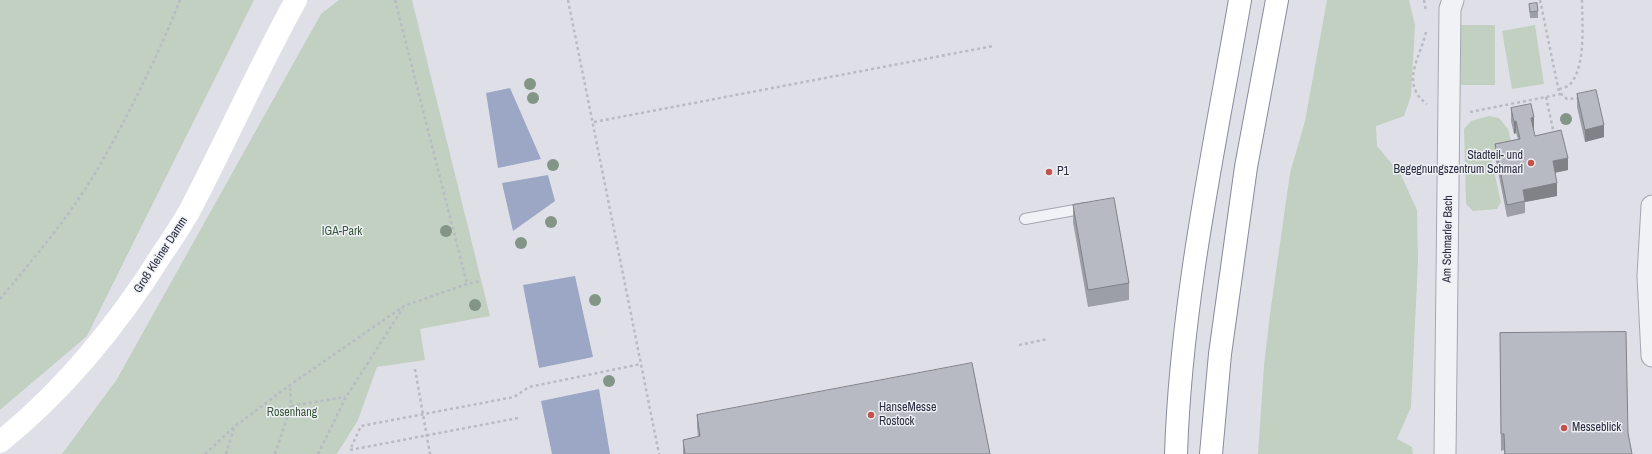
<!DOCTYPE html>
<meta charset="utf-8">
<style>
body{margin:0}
canvas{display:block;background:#dfe0e7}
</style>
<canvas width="1652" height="454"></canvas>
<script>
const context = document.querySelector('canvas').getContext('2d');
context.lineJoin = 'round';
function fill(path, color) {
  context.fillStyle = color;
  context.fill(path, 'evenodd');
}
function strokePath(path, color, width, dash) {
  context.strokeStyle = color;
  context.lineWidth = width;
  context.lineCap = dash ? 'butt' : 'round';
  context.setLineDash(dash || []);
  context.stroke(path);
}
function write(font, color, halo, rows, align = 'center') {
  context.font = font + ' "Archivo Narrow",sans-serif';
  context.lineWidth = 3;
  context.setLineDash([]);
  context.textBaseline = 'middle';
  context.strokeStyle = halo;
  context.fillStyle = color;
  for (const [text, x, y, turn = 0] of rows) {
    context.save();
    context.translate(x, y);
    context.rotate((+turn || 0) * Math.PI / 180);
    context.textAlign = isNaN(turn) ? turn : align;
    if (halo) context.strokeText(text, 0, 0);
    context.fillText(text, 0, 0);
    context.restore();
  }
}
const green = new Path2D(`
 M0,0H254L87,336L0,410Z
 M339,0H412L490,316L420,329L425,360L377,367L358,420L337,454H62L117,379L321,14Z
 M1327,0H1409L1415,25L1411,96L1404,116L1376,126L1377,146L1401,175L1417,210L1418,261L1411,407L1397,439L1412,447L1413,454H1258L1264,365L1270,314L1290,173L1305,121Z
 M1461,25H1495V85H1461Z
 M1535,25L1544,84L1512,89L1502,31Z
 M1489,116L1499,118L1508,129L1512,145L1508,149L1490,153L1501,202L1497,209L1473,211L1466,204L1464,129L1471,121Z`);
const water = new Path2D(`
 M510,88L541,159L498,168L486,93Z
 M548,175L555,201L513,231L502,183Z
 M575,276L593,357L539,368L523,285Z
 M599,389L610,454H552L541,401Z`);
const path = new Path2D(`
 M395,0L467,284
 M568,0L659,454
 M1424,0L1426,11
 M1540,0L1559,92L1567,99L1580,98
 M1426,32C1421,56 1399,84 1427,104
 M1559,89C1563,88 1569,87 1572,82C1586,62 1582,23 1582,0
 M1546,97L1554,134
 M1470,112L1561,94
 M594,122L993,46
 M0,299C34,258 70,216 97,170C127,118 158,56 180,0
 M1019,345L1048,339
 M415,369L430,454
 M291,406L345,397
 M518,418L350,450L361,426L514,397L529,387L641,364
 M205,454L234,427L290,385L404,306L467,284L481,281
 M226,454L234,428
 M275,454L291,406L290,386
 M318,454L346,397L403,308`);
const lane = new Path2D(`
 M1025,219L1086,208`);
const street = new Path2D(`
 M1652,206L1648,276L1652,356
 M1445,454L1450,9L1453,0`);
const secondary = new Path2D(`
 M0,442C66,389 119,323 164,251C173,238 182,224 190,210C226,141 258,69 296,0`);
const highway = new Path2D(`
 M1176,454C1181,301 1214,150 1240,0
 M1211,454L1220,354L1246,167L1277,0`);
const trees = [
 [530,84],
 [533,98],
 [1566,119],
 [553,165],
 [551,222],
 [446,231],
 [521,243],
 [595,300],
 [475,305],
 [609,381]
];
const wall = new Path2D(`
 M1529,4L1538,11V18H1530Z
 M1577,94L1604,137L1585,142L1577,107Z
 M1511,108L1534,130H1533L1535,136L1568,170L1555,173L1557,196L1525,202V213L1507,217L1495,156V144L1518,139L1516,133L1514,134L1511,121Z
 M1073,205L1129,283V300L1088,307L1073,222Z
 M1500,333L1628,433L1632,454H1504V450L1501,451Z
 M697,415L990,454H683V440L698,437L697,427Z`);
const shadedWall = new Path2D(`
 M1534,117V130H1531V118Z
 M1516,121V133L1514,134V122Z
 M1604,125V137L1585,142V130Z
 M1568,158V170L1553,173V161Z
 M1557,183V196L1525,202L1523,190Z`);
const building = new Path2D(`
 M1537,3L1538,11L1530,12L1529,4Z
 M1596,90L1604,125L1585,130L1577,94Z
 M1531,104L1534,117L1531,118L1535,136L1561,130L1568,158L1553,161L1557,183L1523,190L1525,201L1507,205L1495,144L1520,139L1516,121L1514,122L1511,108Z
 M1114,198L1129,283L1088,290L1073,205Z
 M1626,332L1628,433L1632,454H1505L1504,434H1501L1500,333Z
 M972,363L990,454H685L683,440L700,436L697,415Z`);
const markers = [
 [1531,163,4,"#c3544d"],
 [1049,172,4,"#c3544d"],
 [871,415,4,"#c3544d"],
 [1564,428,4,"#c3544d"]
];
const poiNames = [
 ["Stadteil- und",1523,156,"right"],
 ["Begegnungszentrum Schmarl",1523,170,"right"],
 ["P1",1057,172],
 ["HanseMesse",879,408],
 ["Rostock",879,422],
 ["Messeblick",1572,428]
];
const parkNames = [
 ["IGA-Park",342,232],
 ["Rosenhang",292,413]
];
const streetNames = [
 ["Am Schmarler Bach",1448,239,-89],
 ["Groß Kleiner Damm",161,255,-57]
];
fill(green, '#c1d0c1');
fill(water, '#9ca7c5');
strokePath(lane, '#a5a6b1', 12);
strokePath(street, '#a5a6b1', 23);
strokePath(highway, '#878b9d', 24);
strokePath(path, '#b9bbc2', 2.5, [3, 3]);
strokePath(lane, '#f1f2f6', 10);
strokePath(street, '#f1f2f6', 21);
strokePath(secondary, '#fff', 22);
strokePath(highway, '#fff', 22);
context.fillStyle = '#839587';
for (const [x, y] of trees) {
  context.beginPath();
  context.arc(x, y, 6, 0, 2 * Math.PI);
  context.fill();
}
fill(wall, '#9d9fa8');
fill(shadedWall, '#808288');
fill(building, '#b7b9c3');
strokePath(building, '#808288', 1);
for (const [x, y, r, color] of markers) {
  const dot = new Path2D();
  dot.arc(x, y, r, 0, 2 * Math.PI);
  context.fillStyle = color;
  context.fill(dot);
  strokePath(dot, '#eef0f5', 1.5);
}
write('12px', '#292c3d', '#eef0f5', poiNames, 'left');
write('12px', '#375838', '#eef0f5', parkNames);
write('12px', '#292c3d', '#eef0f5', streetNames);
</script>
